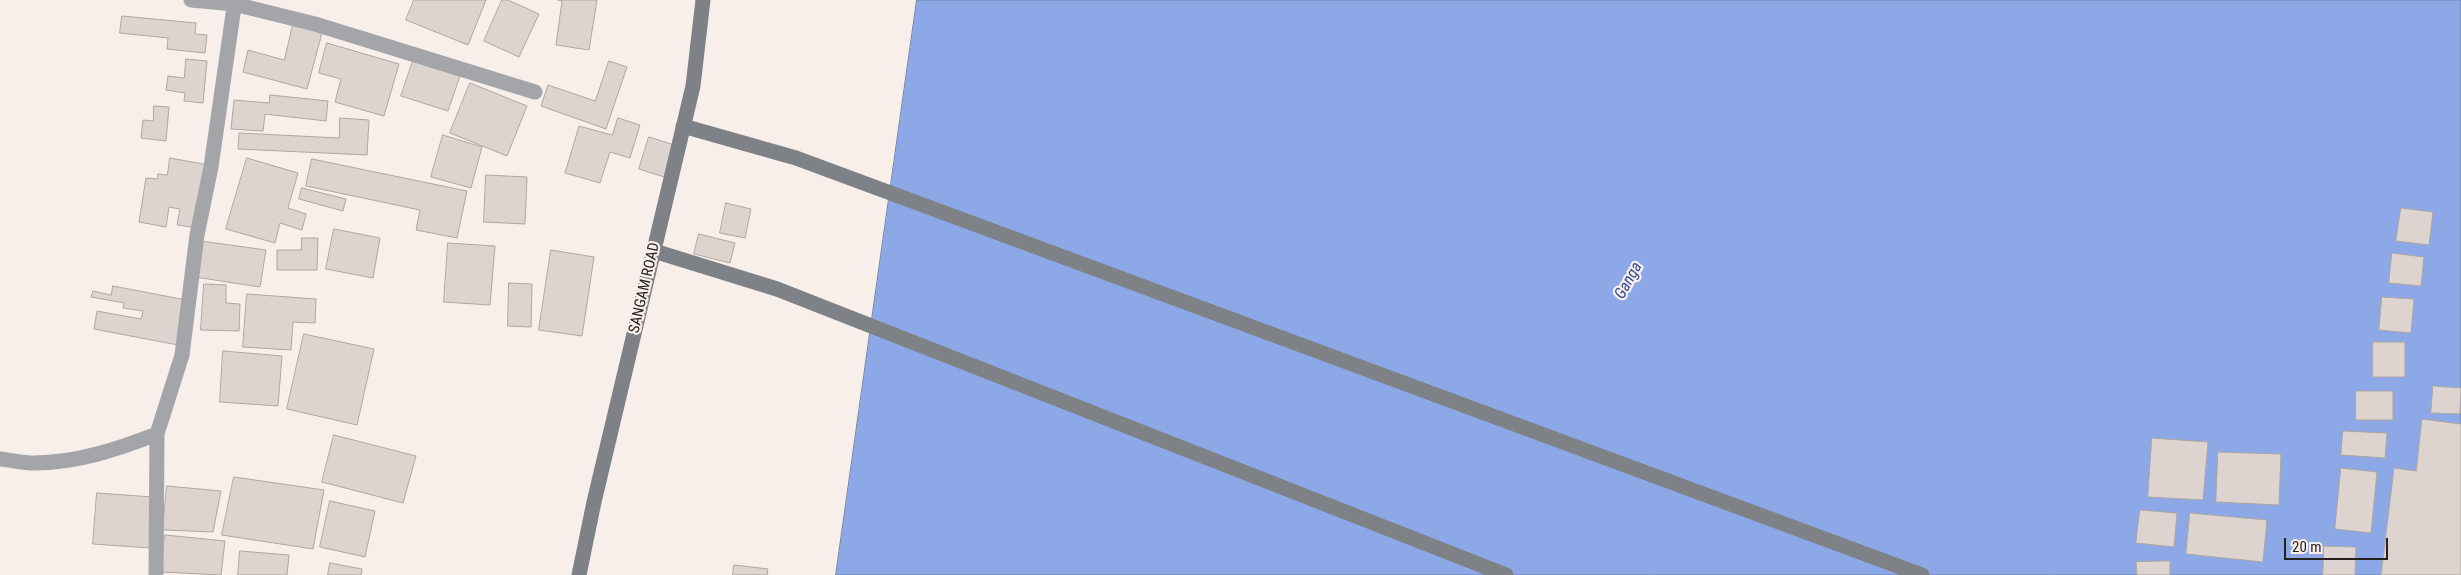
<!DOCTYPE html>
<style>
body{margin:0}
#map{position:relative;width:2461px;height:575px;overflow:hidden;background:#f8efeb;font-family:"Roboto Condensed",sans-serif}
canvas{display:block}
.scale{position:absolute;left:2284px;top:538px;width:104px;height:22px;box-sizing:border-box;border:2px solid #24211f;border-top:0;padding-left:6px;font-size:15px;line-height:18px;white-space:nowrap;color:#24211f;-webkit-text-stroke:4px #f8efeb;paint-order:stroke}
</style>
<div id="map">
<canvas width="2461" height="575"></canvas>
<div class="scale">20 m</div>
</div>
<script>
const context = document.querySelector('canvas').getContext('2d');
context.lineJoin = 'round';
function fill(path, color) {
  context.fillStyle = color;
  context.fill(path, 'evenodd');
}
function strokePath(path, color, width, dash) {
  context.strokeStyle = color;
  context.lineWidth = width;
  context.lineCap = dash ? 'butt' : 'round';
  context.setLineDash(dash || []);
  context.stroke(path);
}
function write(font, color, halo, rows, align = 'center') {
  context.font = font + ' "Roboto Condensed",sans-serif';
  context.lineWidth = 4.5;
  context.setLineDash([]);
  context.textBaseline = 'middle';
  context.strokeStyle = halo;
  context.fillStyle = color;
  for (const [text, x, y, turn = 0] of rows) {
    context.save();
    context.translate(x, y);
    context.rotate((+turn || 0) * Math.PI / 180);
    context.textAlign = isNaN(turn) ? turn : align;
    if (halo) context.strokeText(text, 0, 0);
    context.fillText(text, 0, 0);
    context.restore();
  }
}
const water = new Path2D(`
 M917,0H2461V575H836Z`);
const building = new Path2D(`
 M414,0H486L468,45L406,20Z
 M502,0H508L539,14L519,57L484,41Z
 M558,0H597L589,50L556,45L562,1Z
 M122,16L196,23L195,34L207,35L205,53L167,49L168,38L120,33Z
 M293,25L322,33L307,89L243,72L248,50L284,60Z
 M327,43L399,64L384,116L335,102L341,79L319,73Z
 M186,59L207,61L203,103L184,101L185,93L166,90L168,76L184,78Z
 M413,61L460,76L448,111L401,96Z
 M609,61L627,67L606,129L541,106L548,85L595,101Z
 M470,83L527,106L507,156L450,133Z
 M270,95L328,101L326,121L265,114L263,131L231,129L234,100L269,103Z
 M154,106L169,107L166,141L141,138L143,120L153,121Z
 M340,118L369,120L367,155L238,149L239,133L339,138Z
 M618,118L640,125L630,158L610,152L600,183L565,173L579,126L612,135Z
 M443,135L482,147L471,188L431,177Z
 M649,137L674,145L664,177L639,169Z
 M170,158L214,166L204,229L177,225L180,209L169,207L166,227L139,222L146,178L157,179L158,174L167,175Z
 M247,158L298,173L288,208L306,214L302,230L280,223L275,243L226,229Z
 M312,159L467,191L457,238L416,230L420,210L306,186Z
 M486,175L527,177L525,224L484,222Z
 M302,188L346,199L343,211L299,199Z
 M726,203L751,209L745,238L720,233Z
 M2401,208L2433,212L2429,245L2396,241Z
 M334,229L380,238L373,278L326,269Z
 M699,234L735,243L730,263L694,254Z
 M302,238H318L317,270H277V250H301Z
 M201,241L266,250L260,287L195,277Z
 M448,243L495,246L490,305L444,302Z
 M551,250L594,257L582,336L539,330Z
 M2392,253L2424,257L2421,286L2389,283Z
 M509,283L532,284L531,327L508,326Z
 M204,284L226,285V303L240,304L239,331L201,330Z
 M113,286L186,300L178,345L94,329L97,311L141,319L143,311L123,308L124,303L91,297L93,291L111,295Z
 M247,294L316,299L315,323L293,322L291,350L243,347Z
 M2382,297L2414,299L2411,333L2379,330Z
 M304,334L374,349L357,425L287,409Z
 M2373,342H2405V377H2373Z
 M223,351L282,356L278,406L220,402Z
 M2433,386L2461,388L2460,414L2431,413Z
 M2356,391H2393V420H2356Z
 M2422,419L2461,424V575H2381L2394,468L2416,471Z
 M2343,431L2387,433L2385,458L2341,455Z
 M334,435L416,456L403,503L322,482Z
 M2152,438L2208,442L2203,500L2148,497Z
 M2218,452L2281,454L2279,505L2216,502Z
 M2341,468L2377,472L2371,533L2335,529Z
 M234,477L324,490L313,549L222,535Z
 M167,486L221,491L213,532L163,530Z
 M97,493L153,497L150,548L93,544Z
 M330,501L375,511L365,557L320,547Z
 M2140,510L2177,513L2174,547L2136,543Z
 M2190,513L2267,520L2263,562L2186,554Z
 M165,535L225,541L221,575L161,572Z
 M2324,546L2356,547L2355,575H2323Z
 M240,551L289,555L287,575H238Z
 M2170,561V575H2137L2136,562Z
 M330,563L362,569L361,575H328Z
 M734,565L768,569L767,575H733Z`);
const street = new Path2D(`
 M191,0L234,4L315,24L535,92
 M0,459C11,460 23,463 34,463C77,463 118,449 157,434
 M156,575L157,434L182,355L197,235L211,167L235,0`);
const secondary = new Path2D(`
 M683,126L796,158L1922,575
 M654,251L777,289L1506,575
 M579,575L594,502L693,86L703,0`);
const streetNames = [
 ["SANGAM ROAD",645,288,-77]
];
const waterNames = [
 ["Ganga",1629,281,-61]
];
fill(water, '#8ca8e6');
strokePath(water, '#6d80aa', 1);
fill(building, '#ddd4d0');
strokePath(building, '#aea6a2', 1);
strokePath(street, '#a4a5a9', 15);
strokePath(secondary, '#7e8185', 15);
write('15px', '#24211f', '#f8efeb', streetNames);
write('italic 16px', '#2c4891', '#f8efeb', waterNames);
</script>
